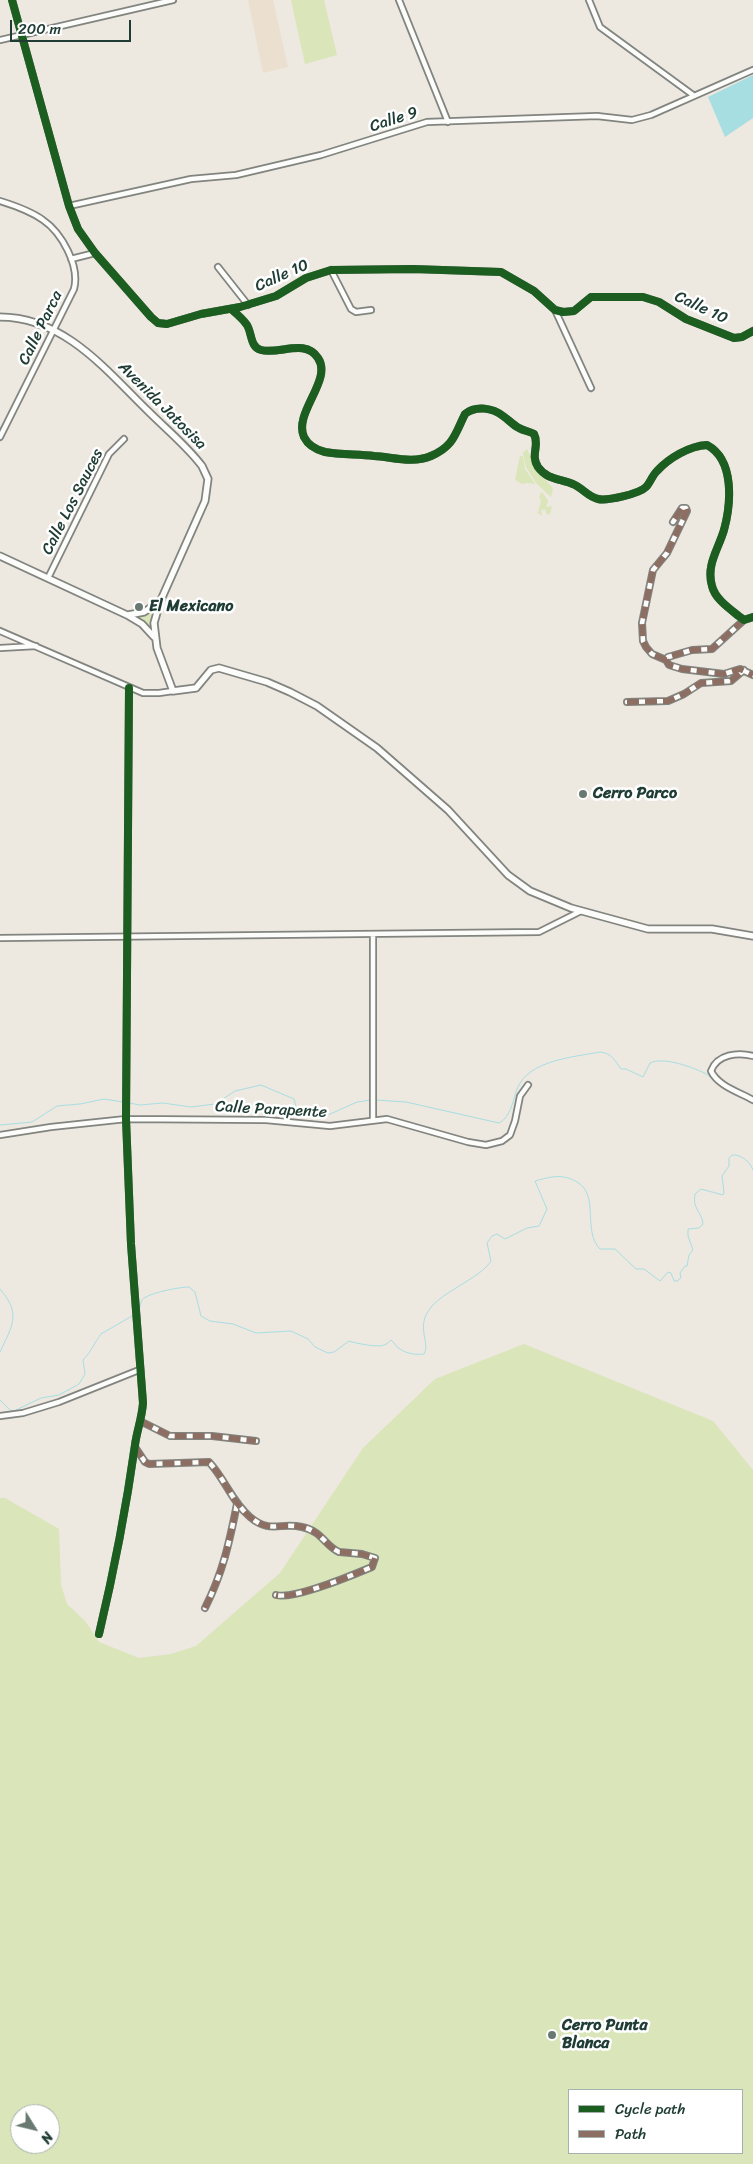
<!DOCTYPE html>
<style>
body{margin:0}
#map{position:relative;width:753px;height:2164px;overflow:hidden;background:#ede8e0;font-family:Sriracha,sans-serif}
canvas{display:block}
.legend{position:absolute;left:568px;top:2089px;width:175px;height:65px;box-sizing:border-box;background:#fff;border:1px solid #a5b1ae;margin:0;padding:6px 9px;list-style:none;font-size:15px;color:#1f3d34}
.legend li{display:flex;align-items:center;gap:10px;height:25px}
.legend b{width:25px;border:1px solid #a5b1ae}
.north{position:absolute;left:10px;top:2104px;width:50px;height:50px;box-sizing:border-box;background:#fff;border:1px solid #a5b1ae;border-radius:50%;rotate:126deg;font-size:14px;font-weight:700;line-height:20px;text-align:center;color:#1f3d34}
.north::after{content:'';display:block;margin:auto;width:18px;height:22px;background:#677970;clip-path:polygon(50% 0,100% 100%,50% 72%,0 100%)}
.scale{position:absolute;left:10px;top:20px;width:121px;height:22px;box-sizing:border-box;border:2px solid #1f3d34;border-top:0;padding-left:6px;font-size:15px;line-height:18px;white-space:nowrap;color:#1f3d34;-webkit-text-stroke:4px #fff;paint-order:stroke}
</style>
<div id="map">
<canvas width="753" height="2164"></canvas>
<ul class="legend">
<li><b style="height:6px;background:#1b5e20"></b>Cycle path</li>
<li><b style="height:6px;background:#8d6e63"></b>Path</li>
</ul>
<div class="north">N</div>
<div class="scale">200 m</div>
</div>
<script>
const context = document.querySelector('canvas').getContext('2d');
context.lineJoin = 'round';
function fill(path, color) {
  context.fillStyle = color;
  context.fill(path, 'evenodd');
}
function strokePath(path, color, width, dash) {
  context.strokeStyle = color;
  context.lineWidth = width;
  context.lineCap = dash ? 'butt' : 'round';
  context.setLineDash(dash || []);
  context.stroke(path);
}
function write(font, color, halo, rows, align = 'center') {
  context.font = font + ' Sriracha,sans-serif';
  context.lineWidth = 5;
  context.setLineDash([]);
  context.textBaseline = 'middle';
  context.strokeStyle = halo;
  context.fillStyle = color;
  for (const [text, x, y, turn = 0] of rows) {
    context.save();
    context.translate(x, y);
    context.rotate((+turn || 0) * Math.PI / 180);
    context.textAlign = isNaN(turn) ? turn : align;
    if (halo) context.strokeText(text, 0, 0);
    context.fillText(text, 0, 0);
    context.restore();
  }
}
const built = new Path2D(`
 M248,0H273L288,67L263,73Z`);
const green = new Path2D(`
 M291,0H324L337,55L305,64Z
 M527,449L537,471L553,488L551,497L536,483L526,467L523,453Z
 M520,456H523L525,469L535,484L527,483L522,484L515,480Z
 M542,492L548,501L546,507L552,506L550,514L547,515L545,509L541,510L542,516L538,513L541,501L539,496Z
 M151,612L152,614L151,628L138,618Z
 M524,1344L713,1421L753,1470V2164H0V1498H5L59,1529L61,1585L67,1604L85,1621L99,1642L139,1658L171,1654L196,1646L280,1573L363,1448L435,1379ZM569,2090H742V2153H569ZM20,2114H50V2144H20Z`);
const water = new Path2D(`
 M753,75V118L725,137L708,97Z`);
const stream = new Path2D(`
 M375,1100L406,1102L499,1123C511,1117 513,1100 517,1089C528,1060 574,1057 600,1052C612,1053 615,1061 621,1069H626L643,1077L650,1063C663,1056 696,1068 708,1075C713,1079 716,1083 721,1085
 M129,1103L140,1105L163,1103L191,1107L215,1104L235,1091L261,1085L294,1099L298,1114L302,1115L315,1106L328,1115L357,1102L371,1100
 M0,1125L32,1122L57,1106L80,1104L104,1099L123,1102
 M0,1289C22,1314 12,1326 0,1352
 M138,1312C140,1308 140,1304 142,1300C147,1293 180,1287 189,1287L195,1292L201,1316L210,1321L233,1324L256,1333L291,1331L308,1339L315,1347L328,1353L334,1352L349,1341C354,1343 379,1348 384,1345C387,1344 389,1342 391,1340C395,1343 396,1347 400,1349C407,1354 417,1355 424,1354C431,1341 414,1327 432,1306C448,1289 481,1277 491,1261L487,1243L492,1236L497,1234L505,1239L527,1228L539,1226L547,1209L535,1181C550,1177 562,1173 577,1182C600,1195 582,1231 600,1249H615L636,1269H644L660,1281L668,1272L671,1273L674,1281H677L681,1278L680,1273L685,1266H687L689,1255L693,1250L688,1236V1229L699,1228L703,1224C702,1212 692,1209 695,1194L701,1189L723,1195L724,1192L722,1176L729,1166V1158L732,1155C740,1154 750,1161 753,1170
 M0,1400L10,1410L14,1411L41,1398L59,1395L79,1384L85,1374L83,1360C92,1351 94,1343 101,1334L132,1316`);
const minor = new Path2D(`
 M12,0L69,206L78,229L95,253L151,317L158,323L167,324L201,314L240,307L276,296L306,278L331,270L413,269L501,272L534,291L555,310L563,312L574,311L591,297H643L659,302L686,319L734,338L742,337L753,331
 M399,0L448,122
 M589,0L600,27L693,95
 M0,40L173,0
 M0,201C13,205 32,212 43,220C62,233 80,266 74,289L0,437
 M69,206L191,179L236,175L321,155L427,122L597,116L632,120L651,115L753,70
 M71,259L95,253
 M218,267L248,305
 M331,270L351,309L356,312L371,310
 M231,309C237,314 243,319 247,325C252,333 250,347 261,350C279,355 305,338 318,358C333,380 293,413 304,437C308,445 317,450 325,452C341,455 358,454 374,456C392,457 413,464 431,456C454,446 455,434 465,414C476,405 493,408 503,416C509,420 513,425 519,428C524,431 529,431 534,434C540,445 530,455 538,467C548,481 561,478 575,485C583,489 589,497 598,499C607,501 639,494 646,487C650,483 652,476 657,471C669,458 689,446 707,445C735,460 731,504 724,530C718,550 706,565 712,586C715,599 730,609 740,617L744,620L753,617
 M555,310L591,388
 M48,578L109,454L124,439
 M744,620L712,649L692,650L668,657L666,660L669,665L682,669L724,674L740,669L753,675
 M0,631L143,693H159L173,691
 M0,648L36,646
 M666,660L652,654L646,647L643,641L642,623L653,570L667,553L687,511L686,508H682L673,522
 M627,702L668,701L684,694L701,683L731,681L744,670
 M0,938L539,932L581,911
 M753,1056C738,1052 717,1054 711,1071C718,1086 739,1092 753,1100
 M373,1119V934
 M0,1135L51,1127L126,1119L266,1120L330,1126L387,1119L468,1142L486,1145L502,1141L510,1135L515,1121L520,1096L528,1085
 M0,1416L23,1413L59,1402L139,1370
 M142,1422L170,1436H212L256,1441
 M135,1447L145,1462L149,1464L209,1462C225,1479 232,1502 250,1517C270,1534 280,1522 302,1527C322,1531 325,1546 339,1552L362,1554L375,1558L372,1567C353,1575 294,1600 276,1595
 M205,1608C223,1572 229,1544 237,1504
 M99,1634C114,1571 126,1509 135,1445C137,1430 142,1418 143,1403L131,1244L126,1119L129,688`);
const tertiary = new Path2D(`
 M0,317C64,317 106,370 148,411C166,429 187,446 202,466L208,479L205,501L160,602L154,623L157,648L173,691L196,688L211,670L219,668L267,682L290,692L317,706L377,748L448,810L508,875L530,891L571,908L648,929H712L753,936
 M0,556L127,615L142,624L154,637
 M128,615L144,612L158,603`);
const quiet = new Path2D(`
 M744,620L712,649L692,650L668,657L666,660L669,665L682,669L724,674L740,669L753,675
 M666,660L652,654L646,647L643,641L642,623L653,570L667,553L687,511L686,508H682L673,522
 M627,702L668,701L684,694L701,683L731,681L744,670
 M142,1422L170,1436H212L256,1441
 M135,1447L145,1462L149,1464L209,1462C225,1479 232,1502 250,1517C270,1534 280,1522 302,1527C322,1531 325,1546 339,1552L362,1554L375,1558L372,1567C353,1575 294,1600 276,1595
 M205,1608C223,1572 229,1544 237,1504`);
const cycleway = new Path2D(`
 M12,0L69,206L78,229L95,253L151,317L158,323L167,324L201,314L240,307L276,296L306,278L331,270L413,269L501,272L534,291L555,310L563,312L574,311L591,297H643L659,302L686,319L734,338L742,337L753,331
 M231,309C237,314 243,319 247,325C252,333 250,347 261,350C279,355 305,338 318,358C333,380 293,413 304,437C308,445 317,450 325,452C341,455 358,454 374,456C392,457 413,464 431,456C454,446 455,434 465,414C476,405 493,408 503,416C509,420 513,425 519,428C524,431 529,431 534,434C540,445 530,455 538,467C548,481 561,478 575,485C583,489 589,497 598,499C607,501 639,494 646,487C650,483 652,476 657,471C669,458 689,446 707,445C735,460 731,504 724,530C718,550 706,565 712,586C715,599 730,609 740,617L744,620L753,617
 M99,1634C114,1571 126,1509 135,1445C137,1430 142,1418 143,1403L131,1244L126,1119L129,688`);
const markers = [
 [139,607,5,"#677970"],
 [583,794,5,"#677970"],
 [552,2035,5,"#677970"]
];
const streetNames = [
 ["Calle 9",394,120,-18],
 ["Calle 10",282,276,-24],
 ["Calle 10",701,308,25],
 ["Calle Parca",41,328,-64],
 ["Avenida Jatosisa",162,406,45],
 ["Calle Los Sauces",73,502,-63],
 ["Calle Parapente",271,1110,3]
];
const poiNames = [
 ["El Mexicano",149,607],
 ["Cerro Parco",593,794],
 ["Cerro Punta",562,2026],
 ["Blanca",562,2044]
];
fill(built, '#ebe0d0');
fill(green, '#dae5b9');
fill(water, '#a7dee2');
strokePath(stream, '#a7dee2', 1);
strokePath(minor, '#81847f', 8);
strokePath(tertiary, '#81847f', 9);
strokePath(minor, '#fcfcfa', 4.5);
strokePath(tertiary, '#fcfcfa', 5.5);
strokePath(quiet, '#8d6e63', 6, [12, 6]);
strokePath(cycleway, '#1b5e20', 8);
for (const [x, y, r, color] of markers) {
  const dot = new Path2D();
  dot.arc(x, y, r, 0, 2 * Math.PI);
  context.fillStyle = color;
  context.fill(dot);
  strokePath(dot, '#fff', 2);
}
write('16px', '#1f3d34', '#fff', streetNames);
write('bold 16px', '#1f3d34', '#fff', poiNames, 'left');
</script>
